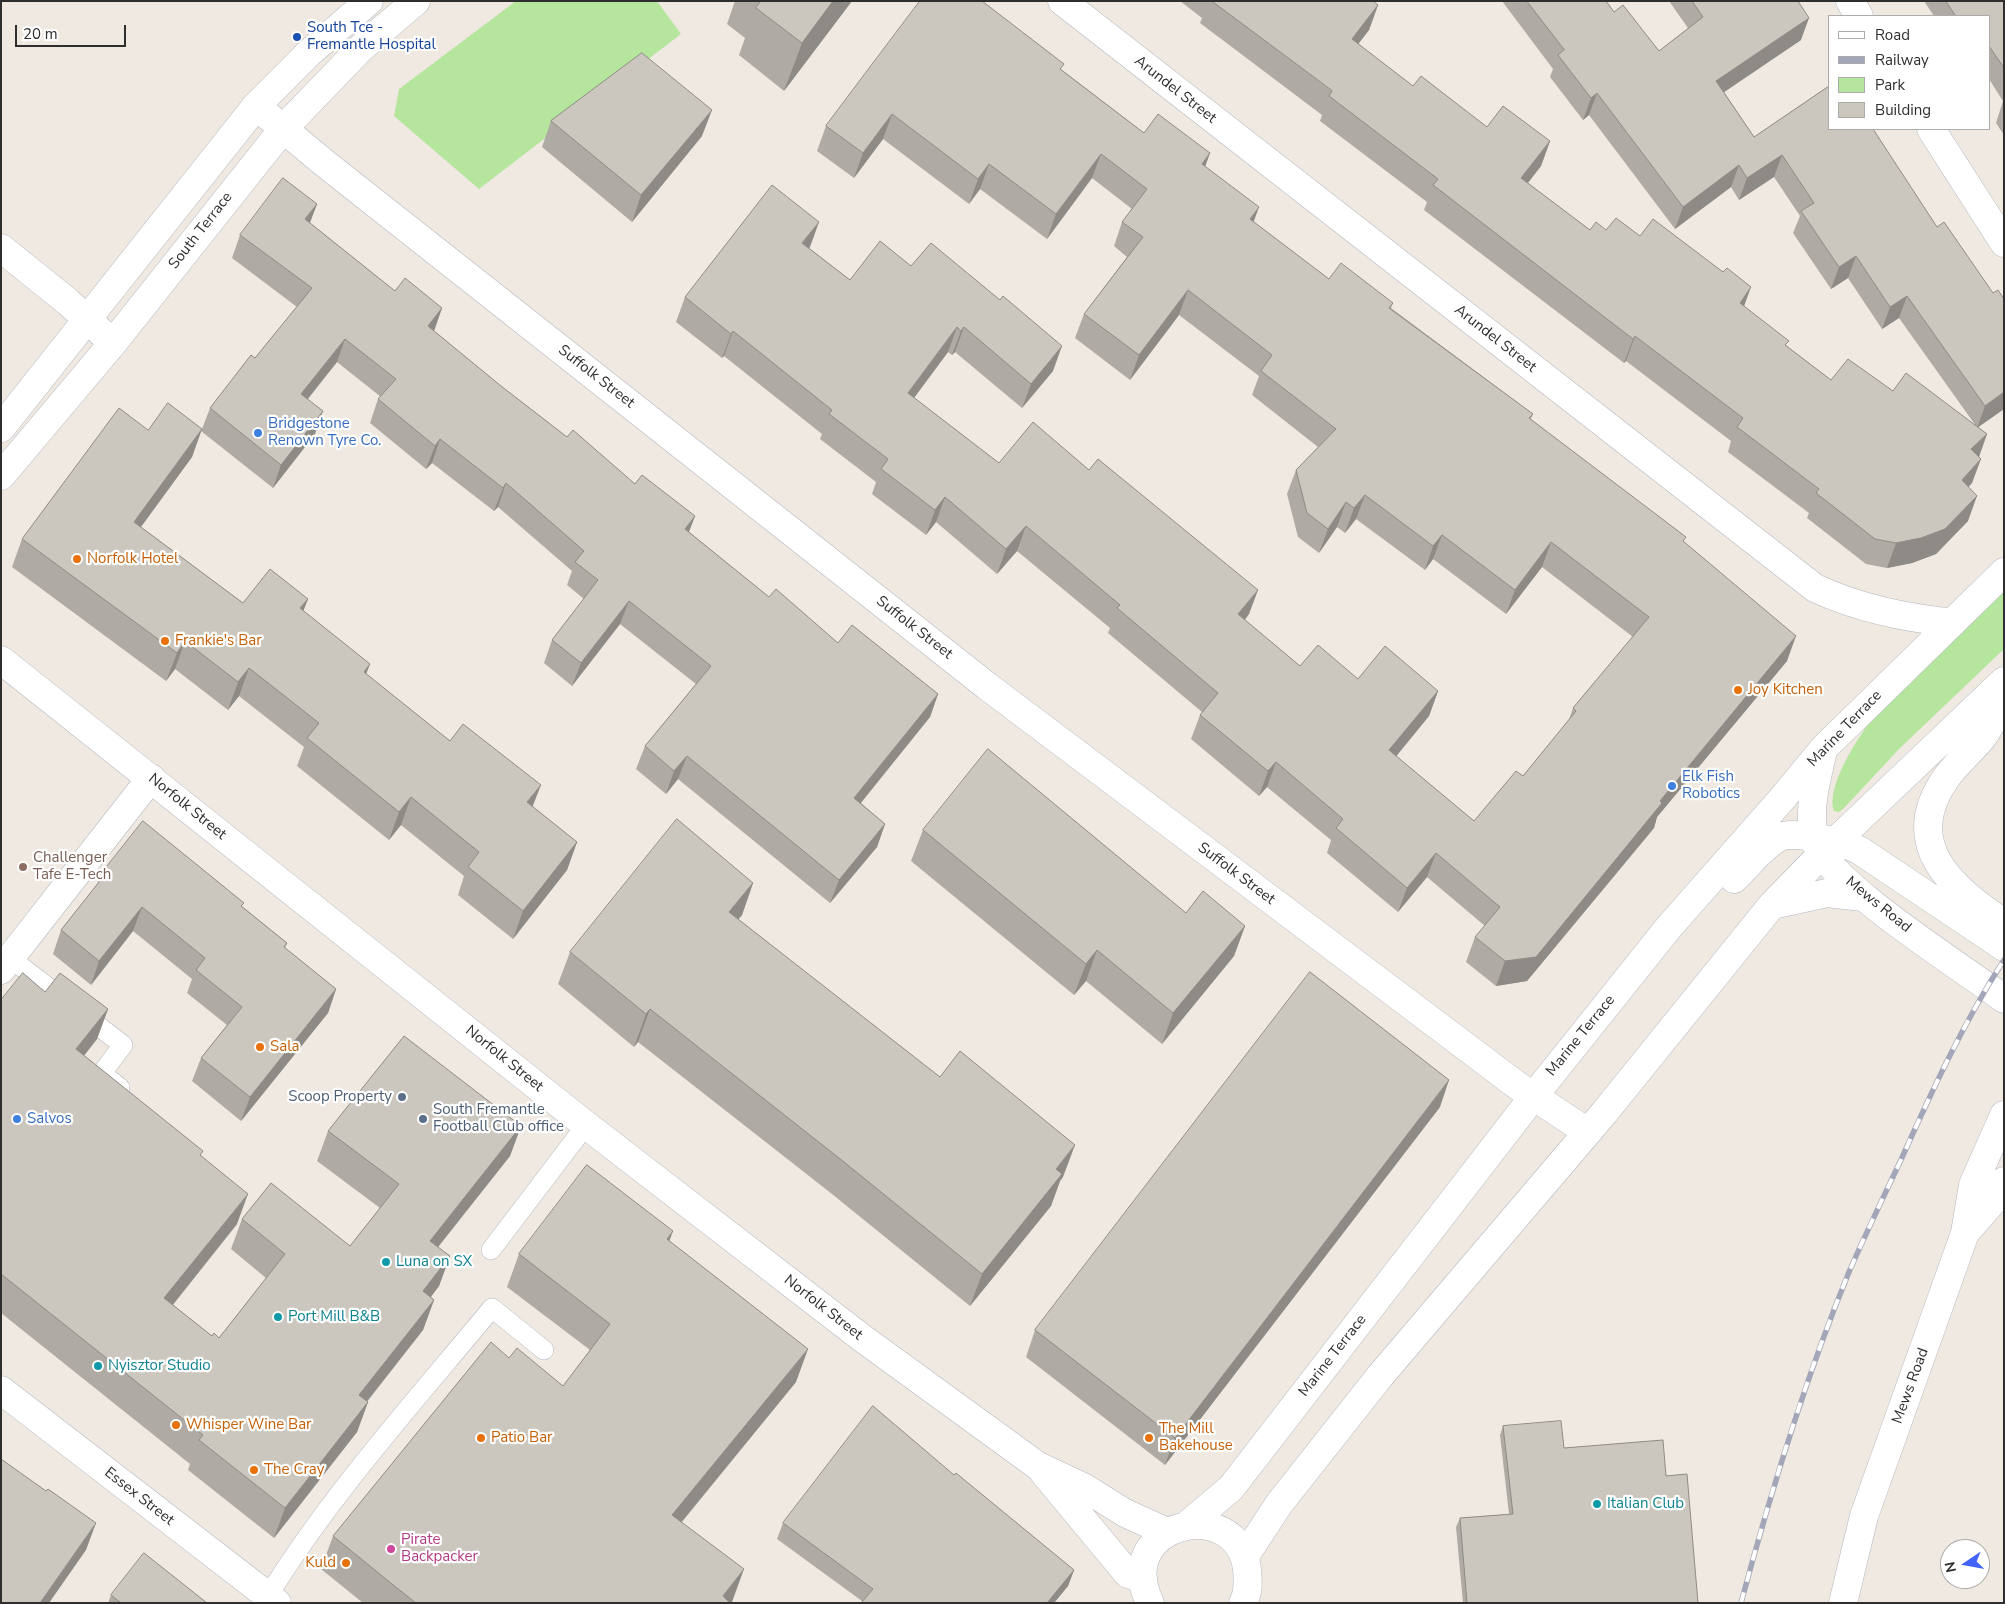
<!DOCTYPE html>
<style>
body{margin:0}
#map{position:relative;width:2005px;height:1604px;overflow:hidden;background:#efe9e1;font-family:"Nunito Sans",sans-serif}
canvas{display:block}
.frame{position:absolute;inset:0;border:2px solid #2e2e2e;pointer-events:none}
.legend{position:absolute;left:1828px;top:15px;width:162px;height:115px;box-sizing:border-box;background:#fff;border:1px solid #ababab;margin:0;padding:6px 9px;list-style:none;font-size:15px;color:#2e2e2e}
.legend li{display:flex;align-items:center;gap:10px;height:25px}
.legend b{width:25px;border:1px solid #ababab}
.north{position:absolute;left:1940px;top:1539px;width:50px;height:50px;box-sizing:border-box;background:#fff;border:1px solid #ababab;border-radius:50%;rotate:258deg;font-size:14px;font-weight:700;line-height:20px;text-align:center;color:#2e2e2e}
.north::after{content:'';display:block;margin:auto;width:18px;height:22px;background:#4264fb;clip-path:polygon(50% 0,100% 100%,50% 72%,0 100%)}
.scale{position:absolute;left:15px;top:25px;width:111px;height:22px;box-sizing:border-box;border:2px solid #2e2e2e;border-top:0;padding-left:6px;font-size:15px;line-height:18px;white-space:nowrap;color:#2e2e2e;-webkit-text-stroke:4px #fff;paint-order:stroke}
</style>
<div id="map">
<canvas width="2005" height="1604"></canvas>
<div class="frame"></div>
<ul class="legend">
<li><b style="height:6px;background:#fff"></b>Road</li>
<li><b style="height:6px;background:#a3a6b8"></b>Railway</li>
<li><b style="height:14px;background:#b6e59e"></b>Park</li>
<li><b style="height:14px;background:#cbc7bf"></b>Building</li>
</ul>
<div class="north">N</div>
<div class="scale">20 m</div>
</div>
<script>
const context = document.querySelector('canvas').getContext('2d');
context.lineJoin = 'round';
function fill(path, color) {
  context.fillStyle = color;
  context.fill(path, 'evenodd');
}
function strokePath(path, color, width, dash) {
  context.strokeStyle = color;
  context.lineWidth = width;
  context.lineCap = dash ? 'butt' : 'round';
  context.setLineDash(dash || []);
  context.stroke(path);
}
function write(font, color, halo, rows, align = 'center') {
  context.font = font + ' "Nunito Sans",sans-serif';
  context.lineWidth = 4.5;
  context.setLineDash([]);
  context.textBaseline = 'middle';
  context.strokeStyle = halo;
  context.fillStyle = color;
  for (const [text, x, y, turn = 0] of rows) {
    context.save();
    context.translate(x, y);
    context.rotate((+turn || 0) * Math.PI / 180);
    context.textAlign = isNaN(turn) ? turn : align;
    if (halo) context.strokeText(text, 0, 0);
    context.fillText(text, 0, 0);
    context.restore();
  }
}
const green = new Path2D(`
 M516,1H657L681,34L479,189L394,116L399,89Z
 M2004,588V649L1900,748L1844,808L1839,812L1834,811C1825,786 1862,730 1878,712C1917,668 1962,629 2004,588Z`);
const service = new Path2D(`
 M10,958L123,1045L102,1073L120,1088
 M491,1250L586,1125
 M268,1596C332,1493 415,1401 492,1308L544,1350`);
const minor = new Path2D(`
 M1062,1L1815,588C1860,609 1904,617 1952,623
 M1850,1L1859,16
 M256,106L323,162L987,686L1518,1086L1586,1131
 M1931,129L2004,243
 M1,248L68,302L113,343
 M1,970L151,778
 M1,1390L277,1603`);
const tertiary = new Path2D(`
 M1,428L256,106L309,53L369,1
 M1,476L113,343L283,129L361,48L416,1
 M1,660L586,1125L862,1338L1038,1466L1085,1488L1125,1513L1167,1532
 M2004,698C1997,711 1991,727 1982,738C1970,752 1956,764 1946,778C1900,844 1951,888 2004,923
 M1822,755C1816,781 1808,810 1814,838C1824,882 1964,968 2004,999
 M1734,879C1748,866 1762,846 1780,837C1793,830 1845,843 1859,850L2004,947
 M1772,905L1827,893L1863,897
 M1965,1233L1973,1185L2004,1115
 M1044,1473L1128,1574L1143,1579
 M1187,1525L1231,1488L1533,1097L1669,927L1781,800L1825,747L2004,572
 M1245,1556L1279,1504L1380,1376L1604,1113L1772,905L1821,855L2004,681
 M1150,1603C1111,1522 1238,1494 1247,1569C1248,1580 1249,1593 1243,1603
 M1843,1603L1864,1516L1965,1233L1994,1200L2004,1181`);
const rail = new Path2D(`
 M1741,1603C1771,1491 1805,1379 1849,1272C1865,1235 1883,1198 1900,1162C1931,1093 1963,1023 2004,960`);
const wall = new Path2D(`
 M735,1H852L784,91L739,55L745,38L727,24Z
 M1180,1H1373L1378,5L1369,30L1358,44L1413,86L1487,127L1550,141L1541,166L1528,183L1590,230H1606L1640,236L1744,307L1787,346L1831,380L1893,391L1976,426L1899,318L1882,329L1848,278L1831,289L1793,233L1800,216L1774,177L1739,200L1731,187L1675,229L1589,115L1583,120L1550,77L1553,69L1502,1H1606L1614,12L1659,51L1688,28L1669,1H1798L1801,40L1724,92L1754,137L1829,86L2004,409L1978,427L1987,434L1979,457L1972,483L1968,487V521L1936,554L1912,563L1887,568L1866,564L1807,518L1809,513L1728,452L1731,441L1626,361L1624,363L1424,210L1427,202L1320,121L1322,115L1200,23L1202,18Z
 M1924,1H2004V135L1996,123L2003,101L1989,79V16H1934Z
 M1062,70L1144,133L1210,153L1205,166L1253,222L1329,279L1393,303L1391,308L1533,414L1531,419L1684,542L1787,661L1657,817L1654,828L1527,981L1496,986L1466,962L1475,937L1485,926L1427,877L1398,912L1327,853L1331,840L1267,787L1259,796L1191,739L1200,715L1202,712L1108,633L1110,628L1017,551L997,574L936,522L926,535L872,494L876,482L820,439L822,434L724,356L722,358L676,322L685,297L810,247L809,248L850,280L911,266L1053,371L1022,408L955,352L952,355L948,352L914,398L999,463L1249,614L1245,620L1300,666L1358,679L1438,691L1429,716L1396,756L1474,821L1523,776L1569,720L1573,708L1633,637L1542,567L1506,614L1433,559L1425,570L1356,519L1345,533L1337,527L1319,553L1298,537L1287,494L1296,470L1318,447L1252,395L1259,376L1179,315L1130,380L1075,338L1084,314L1127,257L1114,246L1122,222L1132,209L1092,178L1047,239L980,189L969,204L883,139L854,178L817,151L826,126Z
 M551,121L702,136L632,222L542,147Z
 M317,204L310,223L395,291L442,308L434,331L501,386L567,437L635,484L695,516L689,532L769,597L838,643L938,694L930,717L861,803L885,824L877,847L830,903L678,779L666,794L636,769L645,746L696,684L620,624L572,686L544,663L552,640L584,599L567,585L572,571L498,507L494,511L432,463L426,469L370,423L378,399L381,397L337,362L308,399L315,434L273,488L201,431L192,457L141,527L243,603L308,599L303,611L370,664L366,674L577,842L567,870L513,939L458,895L464,876L401,825L389,840L297,766L304,747L239,696L228,710L175,669L166,681L12,567L22,539L148,430L202,429L210,408L255,358L297,307L232,258L240,235Z
 M923,830L1186,913L1245,926L1234,956L1162,1044L1086,981L1074,995L911,861Z
 M101,874L243,907L287,943L285,948L336,989L328,1013L241,1121L192,1081L201,1058L227,1025L187,993L192,979L133,931L91,985L53,954L61,930L97,885Z
 M753,883L742,915L738,919L1063,1177L1060,1181L1051,1206L970,1306L832,1194L638,1042L634,1047L558,984L570,952Z
 M45,992L108,1009L97,1039L84,1056L201,1156L237,1224L173,1305L212,1336L219,1338L266,1278L231,1249L242,1219L350,1246L380,1208L317,1161L328,1131L521,1126L510,1156L438,1247L450,1256L439,1286L431,1297L434,1300L423,1330L367,1402H368L357,1432L274,1538L188,1470L190,1464L1,1313V1000Z
 M1440,1107L1165,1465L1026,1357L1035,1330Z
 M669,1241L796,1382L682,1522L732,1602L731,1603H363L321,1569L333,1536L509,1358L563,1386L590,1350L507,1287L519,1254Z
 M1503,1426L1564,1448L1666,1476L1698,1603H1463L1456,1527L1460,1518L1509,1514L1500,1435Z
 M954,1475L1074,1570L1068,1586L1054,1603H861L862,1601L777,1539L783,1523Z
 M111,1595L207,1603H108Z`);
const shadedWall = new Path2D(`
 M833,1H852L784,91L802,43Z
 M1378,5L1369,30L1343,64L1352,39Z
 M1809,18L1801,40L1708,103L1716,81Z
 M1597,93L1589,115L1583,120L1591,98Z
 M712,110L702,136L632,222L641,195Z
 M892,114L883,139L854,178L863,153Z
 M1550,141L1541,166L1512,203L1521,178Z
 M1210,153L1201,178L1202,164Z
 M1101,154L1092,178L1047,239L1056,214Z
 M1782,155L1774,177L1739,200L1747,178Z
 M989,164L980,189L969,204L978,179Z
 M1739,165L1731,187L1675,229L1683,207Z
 M317,204L308,227L305,219Z
 M1259,207L1250,232V219Z
 M819,222L810,247L794,267L802,243Z
 M1856,256L1848,278L1831,289L1839,267Z
 M1751,287L1742,312L1740,303Z
 M1188,290L1179,315L1130,380L1139,355Z
 M1907,296L1899,318L1882,329L1890,307Z
 M442,308L434,331L428,326Z
 M957,327L948,352L899,418L908,393Z
 M964,327L955,352L952,355L961,331Z
 M733,331L724,356L722,358L731,334Z
 M1635,336L1626,361L1624,363L1633,339Z
 M345,339L337,362L293,417L301,394Z
 M1062,346L1053,371L1022,408L1031,384Z
 M2004,392V409L1977,428L1985,406Z
 M323,411L315,434L273,488L281,465Z
 M202,429L192,457L124,550L134,522Z
 M1987,434L1978,459L1971,449Z
 M440,439L432,463L426,469L435,446Z
 M1981,459L1972,483L1953,505L1962,480Z
 M506,483L498,507L494,511L503,488Z
 M1365,495L1356,519L1345,533L1354,508Z
 M1977,496L1968,521L1936,554L1912,563L1887,568L1896,543Z
 M945,497L936,522L926,535L935,510Z
 M1346,502L1337,527L1319,553L1328,529Z
 M695,516L686,539L685,529Z
 M1026,526L1017,551L997,574L1006,549Z
 M1442,535L1433,559L1425,570L1433,546Z
 M1551,542L1542,567L1506,614L1515,590Z
 M1258,590L1249,614L1229,639L1238,614Z
 M308,599L297,627L300,608Z
 M629,601L620,624L572,686L581,663Z
 M1796,636L1787,661L1657,817L1654,828L1527,981L1496,986L1505,961L1660,801Z
 M185,641L175,669L166,681L177,653Z
 M370,664L359,692L364,672Z
 M249,668L239,696L228,710L238,682Z
 M1438,691L1429,716L1381,775L1389,750Z
 M938,694L930,717L846,821L854,798Z
 M687,756L678,779L666,794L674,771Z
 M1276,762L1267,787L1259,796L1268,771Z
 M541,785L530,813L527,802Z
 M411,797L401,825L389,840L399,812Z
 M885,824L877,847L830,903L839,880Z
 M577,842L567,870L513,939L523,911Z
 M1436,853L1427,877L1398,912L1407,888Z
 M753,883L742,915L718,944L729,912Z
 M142,907L133,931L91,985L99,961Z
 M1245,926L1234,956L1162,1044L1173,1013Z
 M1097,950L1086,981L1074,995L1086,964Z
 M336,989L328,1013L241,1121L250,1097Z
 M108,1009L97,1039L65,1079L76,1049Z
 M650,1009L638,1042L634,1047L646,1014Z
 M1449,1080L1440,1107L1165,1465L1175,1438Z
 M521,1126L510,1156L419,1271L430,1241Z
 M1075,1145L1063,1177L1060,1181L1051,1206L970,1306L982,1274L1056,1169Z
 M248,1194L237,1224L154,1328L164,1298Z
 M673,1231L661,1264L667,1239Z
 M450,1256L439,1286L412,1321L423,1291Z
 M434,1300L423,1330L348,1425L359,1395Z
 M808,1349L796,1382L660,1548L672,1515Z
 M368,1402L357,1432L274,1538L285,1508Z
 M96,1523L86,1550L49,1603H40Z
 M744,1569L732,1602L731,1603H720L723,1596Z
 M1074,1570L1068,1586L1054,1603H1047Z`);
const building = new Path2D(`
 M761,1H833L802,43L756,8Z
 M920,1H982L1064,64L1060,69L1144,133L1158,114L1210,153L1202,164L1259,207L1250,219L1329,279L1341,263L1393,303L1389,308L1533,414L1529,418L1686,537L1683,541L1796,636L1660,801L1662,803L1536,957L1505,961L1475,937L1500,907L1436,853L1407,888L1336,828L1343,819L1276,762L1268,771L1200,715L1218,693L1117,608L1120,605L1026,526L1006,549L945,497L935,510L881,469L888,459L829,414L832,410L733,331L731,334L685,297L772,185L819,222L802,243L850,280L880,241L911,266L931,243L1000,300L1003,296L1062,346L1031,384L964,327L961,331L957,327L908,393L999,463L1033,422L1089,470L1098,459L1258,590L1238,614L1300,666L1318,645L1358,679L1385,646L1438,691L1389,750L1474,821L1516,771L1523,776L1576,711L1573,708L1649,617L1551,542L1515,590L1442,535L1433,546L1365,495L1354,508L1346,502L1328,529L1307,513L1296,470L1336,429L1261,371L1272,355L1188,290L1139,355L1084,314L1143,237L1122,222L1147,189L1101,154L1056,214L989,164L978,179L892,114L863,153L826,126Z
 M1212,1H1373L1378,5L1352,39L1413,86L1421,76L1487,127L1503,106L1550,141L1521,178L1590,230L1596,222L1606,230L1616,218L1640,236L1653,219L1723,272L1727,268L1751,287L1740,303L1789,341L1785,345L1831,380L1848,359L1893,391L1906,373L1987,434L1971,449L1981,459L1962,480L1977,496L1945,529L1921,538L1896,543L1875,539L1816,493L1819,489L1737,427L1743,418L1635,336L1633,339L1433,185L1438,179L1329,96L1332,91Z
 M1527,1H1606L1614,12L1623,5L1659,51L1703,17L1692,1H1798L1809,18L1716,81L1754,137L1829,86V129H1873L1937,227L1944,222L1993,293L1998,290L2004,299V392L1985,406L1907,296L1890,307L1856,256L1839,267L1801,211L1814,203L1782,155L1747,178L1739,165L1683,207L1597,93L1591,98L1558,55L1564,50Z
 M1946,1H2004V68L1989,46V16H1969V15L1968,16H1956Z
 M642,53L712,110L641,195L551,121Z
 M283,178L317,204L305,219L395,291L405,278L442,308L428,326L501,386L567,437L573,430L635,484L642,475L695,516L685,529L769,597L776,589L838,643L852,625L938,694L854,798L885,824L839,880L687,756L674,771L645,746L711,666L629,601L581,663L552,640L598,580L575,562L584,551L506,483L503,488L440,439L435,446L378,399L396,379L345,339L301,394L323,411L281,465L210,408L251,355L255,358L312,288L240,235Z
 M168,403L202,429L134,522L243,603L270,569L308,599L300,608L370,664L364,672L450,741L463,724L541,785L527,802L577,842L523,911L468,867L479,852L411,797L399,812L307,738L319,723L249,668L238,682L185,641L177,653L22,539L119,408L148,430Z
 M988,749L1186,913L1203,891L1245,926L1173,1013L1097,950L1086,964L923,830Z
 M677,819L753,883L729,912L940,1077L960,1051L1075,1145L1056,1169L1062,1174L982,1274L844,1162L650,1009L646,1014L570,952Z
 M143,821L244,903L241,906L287,943L284,947L336,989L250,1097L201,1058L242,1007L196,970L205,958L142,907L99,961L61,930L103,877L101,874Z
 M1310,972L1449,1080L1175,1438L1035,1330Z
 M23,973L45,992L60,973L108,1009L76,1049L203,1151L200,1155L248,1194L164,1298L212,1336L214,1333L219,1338L285,1254L242,1219L271,1183L350,1246L399,1184L328,1131L404,1036L521,1126L430,1241L450,1256L423,1291L434,1300L359,1395L368,1402L285,1508L199,1440L203,1435L1,1274V1000Z
 M587,1165L673,1231L667,1239L808,1349L672,1515L744,1569L723,1596L730,1603H416L397,1588L333,1536L491,1342L509,1358L517,1348L563,1386L610,1324L519,1254Z
 M873,1406L954,1475L956,1473L1074,1570L1047,1603H861L873,1589L783,1523Z
 M1561,1421L1564,1448L1663,1440L1666,1476L1687,1474L1698,1603H1467L1460,1518L1513,1514L1503,1426Z
 M1,1459L46,1491L48,1489L96,1523L40,1603H1Z
 M144,1553L207,1603H119L120,1602L111,1595Z`);
const markers = [
 [297,37,5,"#1a4fb4"],
 [258,433,5,"#3f7fe0"],
 [77,559,5,"#e8710a"],
 [165,641,5,"#e8710a"],
 [1738,690,5,"#e8710a"],
 [1672,786,5,"#3f7fe0"],
 [23,867,5,"#8d6e63"],
 [260,1047,5,"#e8710a"],
 [402,1097,5,"#5c6f8a"],
 [17,1119,5,"#3f7fe0"],
 [423,1119,5,"#5c6f8a"],
 [386,1262,5,"#0f9aa8"],
 [278,1317,5,"#0f9aa8"],
 [98,1366,5,"#0f9aa8"],
 [176,1425,5,"#e8710a"],
 [481,1438,5,"#e8710a"],
 [1149,1438,5,"#e8710a"],
 [254,1470,5,"#e8710a"],
 [1597,1504,5,"#0f9aa8"],
 [391,1549,5,"#d1479c"],
 [346,1563,5,"#e8710a"]
];
const transitNames = [
 ["South Tce -",307,28],
 ["Fremantle Hospital",307,45]
];
const streetNames = [
 ["Arundel Street",1175,90,38],
 ["South Terrace",201,231,-52],
 ["Arundel Street",1495,339,38],
 ["Suffolk Street",596,377,38],
 ["Suffolk Street",914,628,38],
 ["Marine Terrace",1845,729,-46],
 ["Norfolk Street",187,807,39],
 ["Suffolk Street",1236,874,37],
 ["Mews Road",1878,905,39],
 ["Marine Terrace",1581,1036,-51],
 ["Norfolk Street",504,1059,39],
 ["Norfolk Street",823,1308,38],
 ["Marine Terrace",1333,1356,-52],
 ["Mews Road",1911,1386,-70],
 ["Essex Street",139,1497,38]
];
const shopNames = [
 ["Bridgestone",268,424],
 ["Renown Tyre Co.",268,441],
 ["Elk Fish",1682,777],
 ["Robotics",1682,794],
 ["Salvos",27,1119]
];
const foodNames = [
 ["Norfolk Hotel",87,559],
 ["Frankie's Bar",175,641],
 ["Joy Kitchen",1748,690],
 ["Sala",270,1047],
 ["Whisper Wine Bar",186,1425],
 ["The Mill",1159,1429],
 ["Bakehouse",1159,1446],
 ["Patio Bar",491,1438],
 ["The Cray",264,1470],
 ["Kuld",336,1563,"right"]
];
const educationNames = [
 ["Challenger",33,858],
 ["Tafe E-Tech",33,875]
];
const serviceNames = [
 ["Scoop Property",392,1097],
 ["South Fremantle",433,1110,"left"],
 ["Football Club office",433,1127,"left"]
];
const cultureNames = [
 ["Luna on SX",396,1262],
 ["Port Mill B&B",288,1317],
 ["Nyisztor Studio",108,1366],
 ["Italian Club",1607,1504]
];
const hotelNames = [
 ["Pirate",401,1540],
 ["Backpacker",401,1557]
];
fill(green, '#b6e59e');
strokePath(service, '#b4b7c1', 20);
strokePath(minor, '#b4b7c1', 29);
strokePath(tertiary, '#b4b7c1', 29);
strokePath(service, '#fff', 19);
strokePath(minor, '#fff', 28);
strokePath(tertiary, '#fff', 28);
strokePath(rail, '#a3a6b8', 5.5);
strokePath(rail, '#fff', 4, [11]);
fill(wall, '#afaba4');
fill(shadedWall, '#8e8b86');
fill(building, '#cbc7bf');
strokePath(building, '#8e8b86', 1);
for (const [x, y, r, color] of markers) {
  const dot = new Path2D();
  dot.arc(x, y, r, 0, 2 * Math.PI);
  context.fillStyle = color;
  context.fill(dot);
  strokePath(dot, '#fff', 2);
}
write('15px', '#164399', '#fff', transitNames, 'left');
write('15px', '#2e2e2e', '#fff', streetNames);
write('15px', '#366cbe', '#fff', shopNames, 'left');
write('15px', '#c56008', '#fff', foodNames, 'left');
write('15px', '#785e54', '#fff', educationNames, 'left');
write('15px', '#4e5e75', '#fff', serviceNames, 'right');
write('15px', '#0d838f', '#fff', cultureNames, 'left');
write('15px', '#b23c85', '#fff', hotelNames, 'left');
</script>
